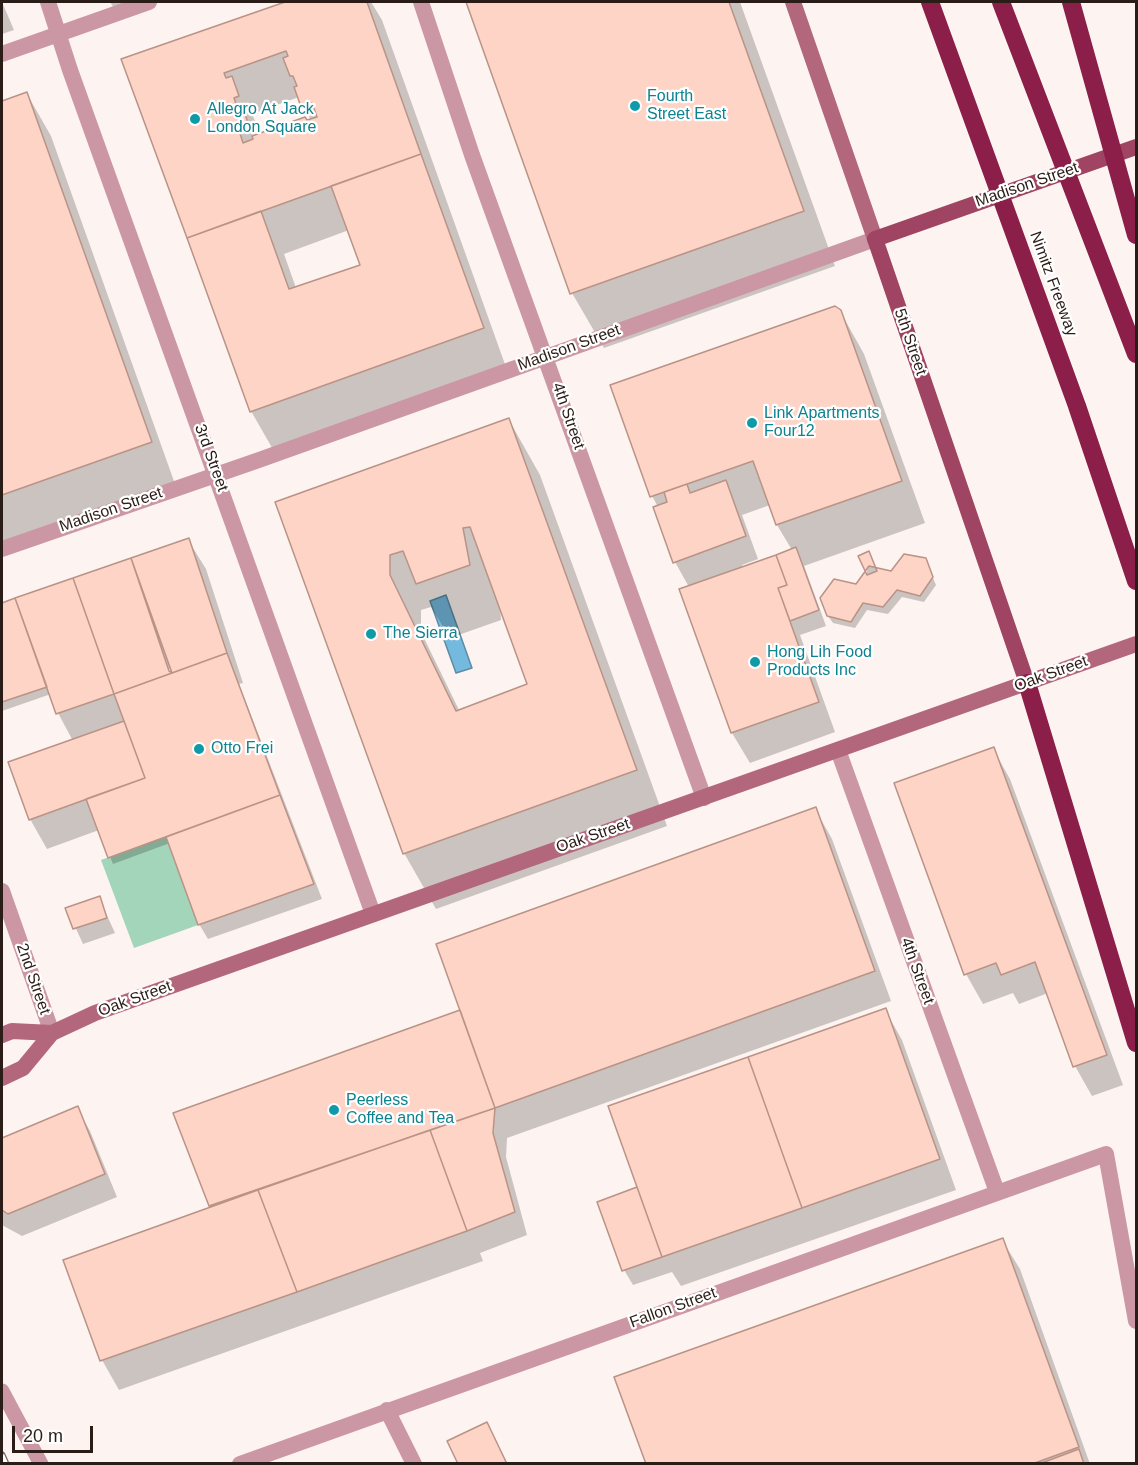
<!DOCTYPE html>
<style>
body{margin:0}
#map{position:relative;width:1138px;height:1465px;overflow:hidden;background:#fdf4f1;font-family:Arial,sans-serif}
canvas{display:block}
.frame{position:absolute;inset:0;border:3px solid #2a1c17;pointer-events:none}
.scale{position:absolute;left:12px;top:1426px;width:81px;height:27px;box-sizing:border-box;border:3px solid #2a1c17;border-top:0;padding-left:8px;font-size:18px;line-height:21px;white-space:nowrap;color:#2a1c17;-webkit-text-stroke:4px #fff;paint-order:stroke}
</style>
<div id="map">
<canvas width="1138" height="1465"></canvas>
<div class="frame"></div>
<div class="scale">20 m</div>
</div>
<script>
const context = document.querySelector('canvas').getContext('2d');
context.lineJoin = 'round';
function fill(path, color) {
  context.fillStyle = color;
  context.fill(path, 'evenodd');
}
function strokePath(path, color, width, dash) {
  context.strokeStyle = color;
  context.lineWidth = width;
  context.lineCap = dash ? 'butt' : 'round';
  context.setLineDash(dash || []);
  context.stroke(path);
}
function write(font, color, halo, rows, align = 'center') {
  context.font = font + ' Arial,sans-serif';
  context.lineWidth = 4.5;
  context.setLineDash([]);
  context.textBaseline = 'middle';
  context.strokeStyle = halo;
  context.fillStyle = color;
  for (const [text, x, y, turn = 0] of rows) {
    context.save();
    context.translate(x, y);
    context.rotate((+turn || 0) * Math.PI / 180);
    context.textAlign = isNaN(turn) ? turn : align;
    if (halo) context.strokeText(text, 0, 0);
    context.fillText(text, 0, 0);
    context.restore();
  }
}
const green = new Path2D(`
 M166,837L198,925L134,948L101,860Z`);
const water = new Path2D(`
 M446,595L472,668L456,673L430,601Z`);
const shadow = new Path2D(`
 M2,2L14,30L2,34Z
 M110,2H132L114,8Z
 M290,2H371L382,20L507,370L275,453L251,411L123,60ZM299,97L311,120L261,135L252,114ZM349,230L362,265L296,288L284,254Z
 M468,2H740L835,266L604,348L572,293Z
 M27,94L51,136L175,484L2,545V103Z
 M840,311L864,354L925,523L804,566L826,626L800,635L835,732L750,763L732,733L681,590L689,587L675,562L658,507L652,496ZM770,505L777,525L792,550L743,568L742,565L758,559L742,515Z
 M509,420L540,475L667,826L436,909L404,853L277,503ZM431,607L450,638L501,620L500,607L529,685L460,712L421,632V610Z
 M188,540L206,569L243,683L239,684L322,899L208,939L199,924L170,843L113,864L99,830L47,849L30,819L73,741L58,713L51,694L2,711V605ZM171,667L174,674L167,672Z
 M869,553L877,569L892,572L925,559L936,585L924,602L902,597L888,614L867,610L855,628L833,623L828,616L867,572Z
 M993,749L1010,779L1123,1085L1092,1096L1075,1066L1048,993L1019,1004L1013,993L983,1004L966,974Z
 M815,809L832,839L891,1001L507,1138L506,1157L527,1235L480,1253L483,1261L119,1390L102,1360L211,1207L175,1114L462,1011Z
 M99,898L115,933L83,944L67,909Z
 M885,1010L902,1040L956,1190L681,1286L672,1272L633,1285L624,1270L636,1189Z
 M77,1108L90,1131L117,1197L22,1236L2,1225V1140Z
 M1002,1240L1020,1269L1090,1464H647Z
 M487,1424L508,1464H459Z`);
const building = new Path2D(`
 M285,2H367L421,154L187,238L121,59ZM286,51L288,56L283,58L290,76H293L297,86L294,87L301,107L312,103L317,117L307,120L305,117L252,136L253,139L243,143L239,130L249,126L242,105L237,107L234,98L239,96L232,76L226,78L224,73Z
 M466,2H729L804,211L570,294Z
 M27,92L152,442L2,495V101Z
 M421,154L484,328L250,412L187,238L261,211L289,289L360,265L331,186Z
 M835,306L841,310L902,481L776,525L753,461L650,497L610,385Z
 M509,418L637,770L403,854L275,502ZM470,527L527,684L456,711L390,575V555L403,551L416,584L470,565L463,528Z
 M726,480L746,536L673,563L653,507L667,502L664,492L687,484L690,493Z
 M189,538L227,653L172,673L131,558Z
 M796,547L819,610L790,621L778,588L787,585L776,555Z
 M869,551L877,571L867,575L858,556Z
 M904,554L926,558L933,577L920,596L897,590L883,607L863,603L851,622L827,616L820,598L834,579L856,584L869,566L891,571Z
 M776,555L787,585L778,588L819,702L731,733L679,589Z
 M131,558L169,671L172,673L114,694L73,578Z
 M73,578L114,694L56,714L15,598Z
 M15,598L47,687L2,702V603Z
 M227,653L280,795L108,858L86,799L145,778L114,694Z
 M124,721L145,778L29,820L8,762Z
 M994,747L1107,1055L1073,1067L1035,962L1001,975L996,963L964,975L894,783Z
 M280,795L314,884L198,925L166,837Z
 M816,807L875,971L495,1108L436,944Z
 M100,896L107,918L73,929L65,908Z
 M886,1008L940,1159L802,1208L748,1057Z
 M460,1010L495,1108L209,1206L173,1113Z
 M748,1057L802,1208L662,1257L608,1106Z
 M78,1106L105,1174L8,1214L2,1210V1138Z
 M495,1108L493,1133L515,1212L467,1231L430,1130Z
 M430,1130L467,1231L297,1292L258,1190Z
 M637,1187L662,1257L622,1271L597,1202Z
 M258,1190L297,1292L100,1361L63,1260Z
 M1003,1238L1079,1447L1032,1464H646L614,1377Z
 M487,1422L507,1464H458L447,1441Z
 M1079,1449L1084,1464H1039Z`);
const service = new Path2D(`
 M2,1391L41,1464`);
const minor = new Path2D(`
 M48,2L70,70L373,914
 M421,2L472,155L704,798
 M2,54L149,2
 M2,549L259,460L875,239
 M838,750L997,1192
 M2,891L52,1033
 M387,1410L414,1464
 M240,1464L1106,1154L1136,1321`);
const secondary = new Path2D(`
 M793,2L875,239
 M2,1035L12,1031L52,1033
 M2,1078L23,1068L52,1033L95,1013L1136,644`);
const primary = new Path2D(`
 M1027,683L875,239L1136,147`);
const motorway = new Path2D(`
 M930,2L1077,406L1136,581
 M1001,2L1136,354
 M1071,2L1136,235
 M1027,683L1136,1043`);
const rail = new Path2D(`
 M2,1455L6,1464`);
const markers = [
 [635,106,6,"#0f9aa8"],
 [195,119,6,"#0f9aa8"],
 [752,423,6,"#0f9aa8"],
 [371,634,6,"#0f9aa8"],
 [755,662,6,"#0f9aa8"],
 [199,749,6,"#0f9aa8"],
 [334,1110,6,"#0f9aa8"]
];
const cultureNames = [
 ["Fourth",647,97],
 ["Street East",647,115],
 ["Allegro At Jack",207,110],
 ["London Square",207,128],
 ["Link Apartments",764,414],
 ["Four12",764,432],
 ["The Sierra",383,634],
 ["Hong Lih Food",767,653],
 ["Products Inc",767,671],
 ["Otto Frei",211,749],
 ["Peerless",346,1101],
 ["Coffee and Tea",346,1119]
];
const streetNames = [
 ["Madison Street",1027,185,-19],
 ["Nimitz Freeway",1053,284,70],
 ["5th Street",910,342,71],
 ["Madison Street",569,348,-20],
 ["4th Street",568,416,71],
 ["3rd Street",211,458,70],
 ["Madison Street",111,510,-19],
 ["Oak Street",1051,674,-20],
 ["Oak Street",593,836,-19],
 ["4th Street",917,971,70],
 ["2nd Street",33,979,71],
 ["Oak Street",135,999,-20],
 ["Fallon Street",673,1308,-20]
];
fill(green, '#a3d5bb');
fill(water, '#74bade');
strokePath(water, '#5e8ba2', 1.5);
fill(shadow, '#0003');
fill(building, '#fdd4c6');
strokePath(building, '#b99386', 1.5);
strokePath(service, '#cc97a4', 15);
strokePath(minor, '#cc97a4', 16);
strokePath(secondary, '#b3677d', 16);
strokePath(primary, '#9f4462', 16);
strokePath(motorway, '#8c1f4a', 18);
strokePath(rail, '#746863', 7);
strokePath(rail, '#fff', 4.5, [14]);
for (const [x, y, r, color] of markers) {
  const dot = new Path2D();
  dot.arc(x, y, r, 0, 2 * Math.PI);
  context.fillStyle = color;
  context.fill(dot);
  strokePath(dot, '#fff', 2);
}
write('16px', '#0d838f', '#fff', cultureNames, 'left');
write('16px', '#2a1c17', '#fff', streetNames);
</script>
